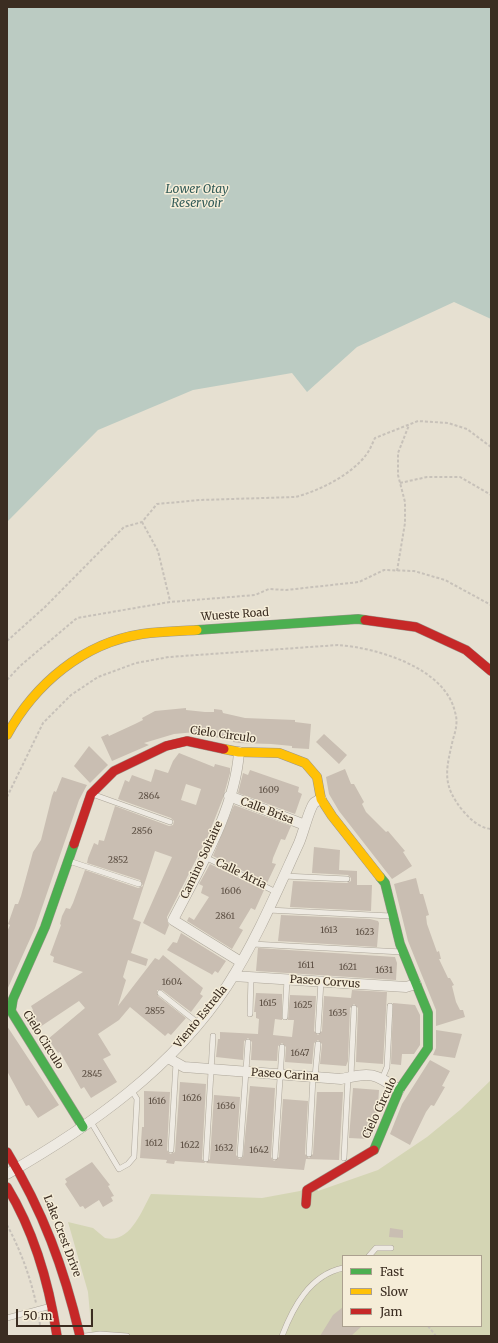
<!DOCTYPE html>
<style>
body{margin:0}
#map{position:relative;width:498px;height:1343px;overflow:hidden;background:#e6e0d1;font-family:Merriweather,serif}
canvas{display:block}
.frame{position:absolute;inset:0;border:8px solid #3b2d21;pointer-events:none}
.legend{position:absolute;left:342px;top:1255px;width:140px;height:72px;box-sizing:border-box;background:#f5edd8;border:1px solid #aba08f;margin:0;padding:5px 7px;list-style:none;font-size:12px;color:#3b2d21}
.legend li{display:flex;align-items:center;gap:8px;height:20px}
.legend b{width:20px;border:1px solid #aba08f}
.scale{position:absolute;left:16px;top:1309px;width:77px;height:18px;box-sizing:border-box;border:2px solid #3b2d21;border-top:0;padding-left:5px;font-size:12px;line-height:14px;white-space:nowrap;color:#3b2d21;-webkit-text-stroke:3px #f5edd8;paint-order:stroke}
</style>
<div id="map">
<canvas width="498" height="1343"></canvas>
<div class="frame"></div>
<ul class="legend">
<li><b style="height:5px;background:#4caf50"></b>Fast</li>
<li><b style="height:5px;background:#ffc107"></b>Slow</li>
<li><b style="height:5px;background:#c62828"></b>Jam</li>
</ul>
<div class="scale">50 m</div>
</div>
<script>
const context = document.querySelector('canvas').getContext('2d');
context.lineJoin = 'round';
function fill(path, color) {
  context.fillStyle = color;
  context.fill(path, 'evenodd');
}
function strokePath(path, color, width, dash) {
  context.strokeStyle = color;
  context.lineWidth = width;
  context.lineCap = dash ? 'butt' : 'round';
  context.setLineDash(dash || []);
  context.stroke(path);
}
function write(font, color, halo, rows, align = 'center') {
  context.font = font + ' Merriweather,serif';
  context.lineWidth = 3;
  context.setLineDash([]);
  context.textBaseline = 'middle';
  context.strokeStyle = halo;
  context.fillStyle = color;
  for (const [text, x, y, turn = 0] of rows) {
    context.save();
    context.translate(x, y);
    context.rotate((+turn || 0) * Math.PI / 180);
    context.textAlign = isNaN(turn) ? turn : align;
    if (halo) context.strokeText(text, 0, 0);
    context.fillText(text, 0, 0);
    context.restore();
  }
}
const green = new Path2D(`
 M491,1080V1336H92L88,1292L68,1222L93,1228L105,1238C130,1244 141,1212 151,1194L262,1198L300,1191L314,1182L318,1191L378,1170L427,1137L460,1110ZM343,1256H481V1326H343Z`);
const water = new Path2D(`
 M7,7H491V319L454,302L357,347L307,392L292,373L193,390L98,430L7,522Z`);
const building = new Path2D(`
 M186,708V710L205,712H214V709L222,710L223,713L245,718L295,720V722L311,724L309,749L292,748V746L271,744L239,743L233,742V740L196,734V732L174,734L144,743L149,745L112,761L101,737L108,734L109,736L135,724L143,720L142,718L155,711Z
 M324,734L347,755L339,764L316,742Z
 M89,746L108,765L90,783L74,766Z
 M179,753L214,767L215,764L230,768V773L223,798L208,836L167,917V920L169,925L165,935L143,923L172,857L155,851L133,919L141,922L131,953L148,959L146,966L128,960L123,977L126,980L118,1006L155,958L159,960L163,955L203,988L200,994L203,996L191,1012L162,990H157L158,996L186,1018L171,1035L168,1033L165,1036L130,1007L119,1020L98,1034L111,1055L103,1059L117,1082L91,1098L84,1087L81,1089L60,1052L58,1053L48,1039L85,1008L79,1001L40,1027L30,1012L33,1010L31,1006L83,972L53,962L54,957L50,955L61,925L60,924L62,916L66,908L70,909L73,903L85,870L138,888L143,886L140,880L87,863L88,858L94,843L98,845L99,840L104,841L115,806L169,826L173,825L174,821L171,818L118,799L125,780L129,782L132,775L151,782L155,769L168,773L173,761ZM186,784L201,789L196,805L181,800Z
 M345,769L351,784H354L364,802L362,804L366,812L386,832L388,831L405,851L403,852L412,866L392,879L339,811L329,794L326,777Z
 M250,770L299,787L298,792L302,794L295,814L238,793L243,773L248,775Z
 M62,777L87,785L79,800L35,928L7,990V932L10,925L8,924L15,904H18L21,896L33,852L41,840L52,796L54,791L56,792Z
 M234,805L291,826L285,840L281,839L273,858L272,863L276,864L267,883L213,856Z
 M314,847L340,850L339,870L357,871V885H372L371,911L290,907L293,881L347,883L351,881V878L348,875L312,873Z
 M210,864L264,890L255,910L251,908L239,928L243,930L232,949L187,921L189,917L194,920L209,897L201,893L203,886L199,884Z
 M416,878L420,894H423L429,915L426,916L427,924L437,952L439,951L441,959H439L448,978H450L454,985L452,986L456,1002L460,1010H463L465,1017L436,1026V1010L408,941L394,884Z
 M281,915L370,919L378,921L379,923L377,947L278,941Z
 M181,933L226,961L218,973L215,971L212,975L211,974L167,950L173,942L177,943Z
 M258,948L395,957L397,963L396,980L256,971Z
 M352,990L387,992L383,1064L356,1062L358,1008L354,1004L350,1008L348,1061L346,1066L320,1064L322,1044L318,1040L314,1043L312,1064L285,1062L286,1047L282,1043L278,1046L277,1061L251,1060L252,1042L248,1038L244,1041L243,1060L216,1057L218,1039H220V1032L258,1034L259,1019L256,1018V1012H254L256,993L282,994V1020L275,1019L273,1035L292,1037L294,1020H288L290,995L316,996L314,1031L318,1035L322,1031L324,996L351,998Z
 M393,1003L415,1005L420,1015V1045L414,1054H402L401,1065L391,1064Z
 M7,1026L59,1105L38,1118L29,1105L26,1106L7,1071Z
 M436,1030L462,1034L455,1058L433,1055L436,1048Z
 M430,1060L450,1071L442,1086L445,1087L434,1106L431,1105L426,1112L410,1145L390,1134L402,1104Z
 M180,1082L206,1084L202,1159L205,1163L175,1161L174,1164L166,1163L167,1160L140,1158L142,1127H144V1091L170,1092L167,1150L170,1154L175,1152Z
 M250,1086L275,1088L271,1157L274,1161L279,1157L283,1099L308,1101L305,1154L309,1158L313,1154L317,1092H343L339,1160L306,1159L304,1170L206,1163L210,1159L214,1095L240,1097L236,1155L239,1159L243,1157Z
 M353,1088L379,1090L377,1121L369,1139L349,1138Z
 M92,1162L110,1185L108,1186L114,1196L111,1197L113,1201L103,1207L99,1200L85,1209L83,1206L80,1207L65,1184L67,1182L65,1179Z
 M390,1228L403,1230V1238L389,1237Z
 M343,1307V1326H362L351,1336H320L333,1315Z`);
const path = new Path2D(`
 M400,483L427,477H460L491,495
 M142,522L158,551L170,601
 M397,571L405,523V502L398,475V453L409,425
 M7,641L45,607L124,527L142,522L157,504L200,500L295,497C319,491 351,475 366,455C370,450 372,444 375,438L418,421L448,423L467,429L491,447
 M7,680L20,666L77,618L170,602L255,595L269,589L286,590L359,582L384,570L414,571L445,580L491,605
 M7,797L43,723L71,695L98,677L136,663L169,657L338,645C378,648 445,668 455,712C458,721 456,730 453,739C446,770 441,785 464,812C471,820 480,828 491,829
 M7,1225C20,1249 30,1276 36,1303
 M39,1317L40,1325
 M428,1326L436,1336`);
const lane = new Path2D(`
 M92,794L170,822
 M205,857L276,892
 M69,861L139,884
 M284,876L347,879
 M268,910L391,916
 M252,944L402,952
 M160,993L198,1023
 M250,1014L251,977
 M285,1017L287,979
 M318,1031L321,981
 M351,1076L354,1008
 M315,1077L318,1044
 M382,1079L387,1067L390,1006
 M91,1122L119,1169L128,1164L134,1157L137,1099L132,1091
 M171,1150L176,1063
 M309,1154L313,1077
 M240,1155L248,1042
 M275,1157L282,1047
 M344,1158L348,1077
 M206,1159L213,1036
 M369,1256L376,1248H391
 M7,1318L51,1306
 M85,1336L100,1334L127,1336
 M282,1336C293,1307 310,1275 343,1268`);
const street = new Path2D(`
 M239,752C235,810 199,869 173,920L241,962
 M229,796L305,825
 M233,976L406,987L416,984
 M168,1058L184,1067L341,1079C372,1072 374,1073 399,1090
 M7,1174C91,1126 173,1068 227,986C256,941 277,891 299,843C303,834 309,809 314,803C315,802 319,800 321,799`);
const fast = new Path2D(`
 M197,630L358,619L365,620
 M74,844L45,927L13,999L11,1011L83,1127
 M374,1150L399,1090L428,1048V1013L400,944L385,883L380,877`);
const slow = new Path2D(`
 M7,735C35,684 83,643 142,634C160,631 179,631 197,630
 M224,749L239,752L279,753L305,763L317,777L321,799L332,816L380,877`);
const jam = new Path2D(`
 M365,620L416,627L466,650L491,671
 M74,844L91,794L114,771L166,746L187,741L224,749
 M7,1152C43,1211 64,1268 80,1336
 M7,1187C35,1233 49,1283 57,1336
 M306,1204L307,1190L374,1150`);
const numberNames = [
 ["1609",269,790],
 ["2864",149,796],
 ["2856",142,831],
 ["2852",118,860],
 ["1606",231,891],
 ["2861",225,916],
 ["1613",329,930],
 ["1623",365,932],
 ["1611",306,965],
 ["1621",348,967],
 ["1631",384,970],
 ["1604",172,982],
 ["1615",268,1003],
 ["1625",303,1005],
 ["2855",155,1011],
 ["1635",338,1013],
 ["1647",300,1053],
 ["2845",92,1074],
 ["1626",192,1098],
 ["1616",157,1101],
 ["1636",226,1106],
 ["1612",154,1143],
 ["1622",190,1145],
 ["1632",224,1148],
 ["1642",259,1150]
];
const streetNames = [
 ["Wueste Road",235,615,-4],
 ["Cielo Circulo",223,735,8],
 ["Calle Brisa",267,811,21],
 ["Camino Soltaire",202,860,-65],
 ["Calle Atria",241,874,26],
 ["Paseo Corvus",325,982,4],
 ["Viento Estrella",201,1017,-51],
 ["Cielo Circulo",43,1040,58],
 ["Paseo Carina",285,1075,4],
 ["Cielo Circulo",380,1108,-65],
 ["Lake Crest Drive",62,1236,69]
];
const waterNames = [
 ["Lower Otay",197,190],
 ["Reservoir",197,204]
];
fill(green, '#d4d5b4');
fill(water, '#bbcbc2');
fill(building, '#c9beb2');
strokePath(lane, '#aca599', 6);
strokePath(street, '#aca599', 11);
strokePath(fast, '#9b958a', 10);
strokePath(slow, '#9b958a', 10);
strokePath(jam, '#9b958a', 10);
strokePath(path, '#c7c1b9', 2, [3, 2]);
strokePath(lane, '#eeeae2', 5);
strokePath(street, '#eeeae2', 10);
strokePath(fast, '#4caf50', 9);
strokePath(slow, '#ffc107', 9);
strokePath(jam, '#c62828', 9);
write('9px', '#5e5145', null, numberNames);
write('11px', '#3b2d21', '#f5edd8', streetNames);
write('italic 12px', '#315a57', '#f5edd8', waterNames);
</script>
